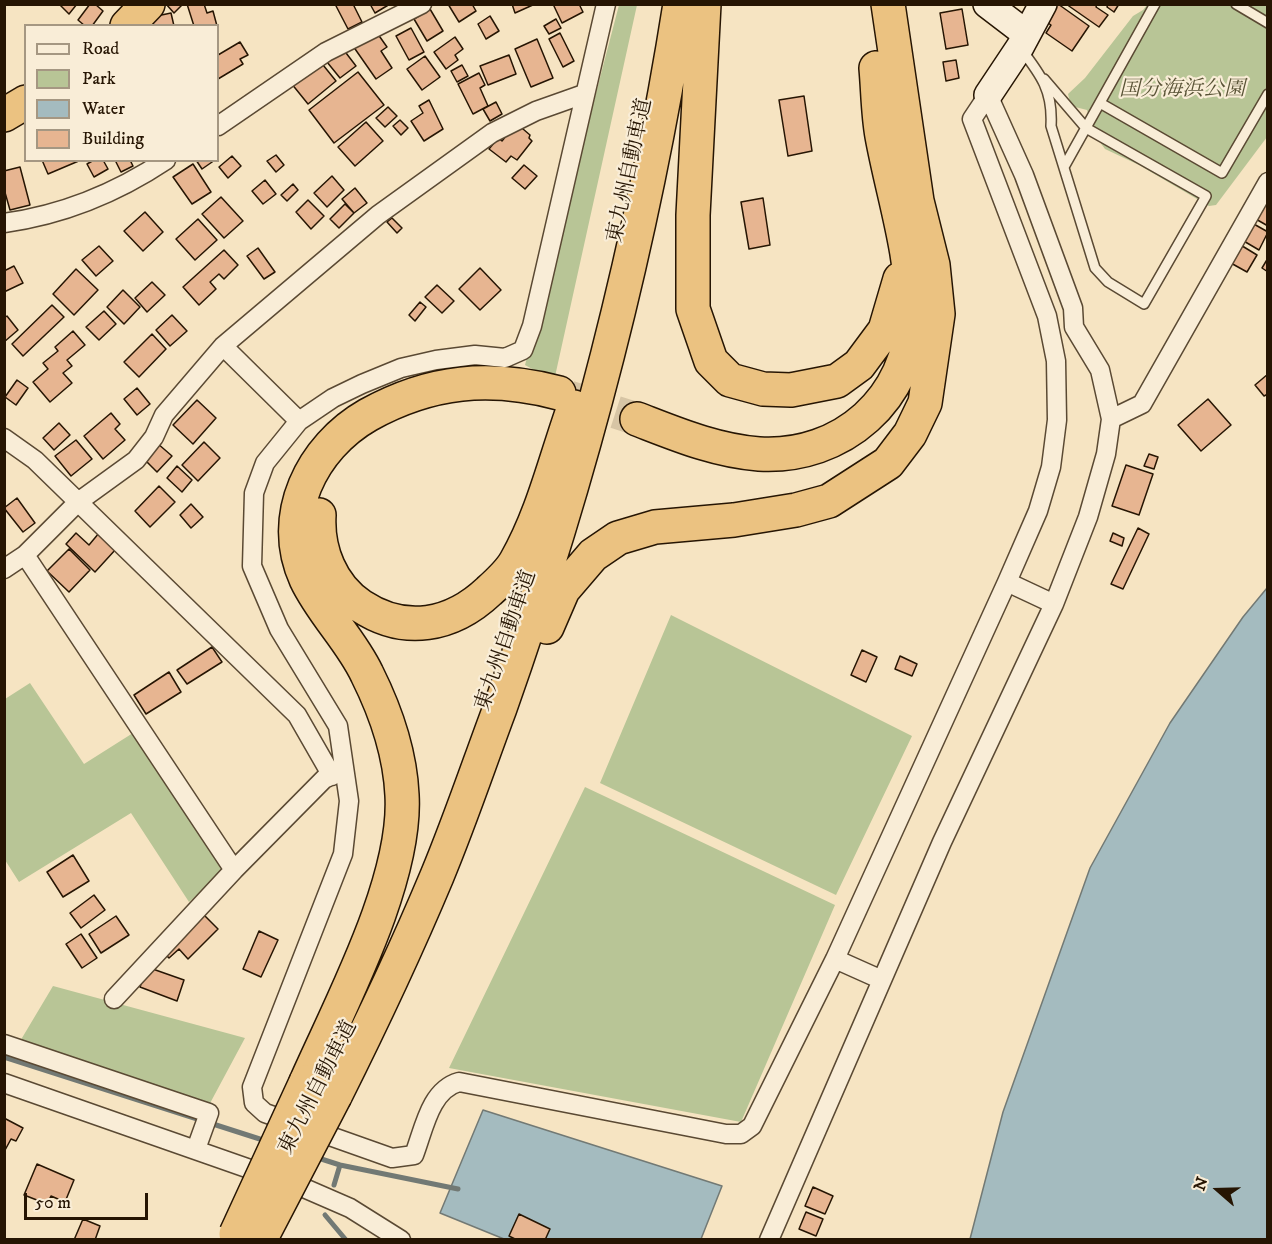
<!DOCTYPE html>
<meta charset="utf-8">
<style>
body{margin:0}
#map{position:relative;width:1272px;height:1244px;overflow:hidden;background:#f6e4c2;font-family:"IM FELL DW Pica",serif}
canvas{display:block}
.frame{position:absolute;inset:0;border:6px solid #261503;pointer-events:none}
.legend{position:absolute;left:24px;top:24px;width:195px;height:138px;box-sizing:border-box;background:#f9edd7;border:2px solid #a59782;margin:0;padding:8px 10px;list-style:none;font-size:18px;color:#261503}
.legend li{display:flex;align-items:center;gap:12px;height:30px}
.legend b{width:30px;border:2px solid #a59782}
.north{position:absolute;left:1188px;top:1160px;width:60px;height:60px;-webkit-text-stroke:4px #f9edd7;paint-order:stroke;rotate:290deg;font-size:16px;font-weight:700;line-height:24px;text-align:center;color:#261503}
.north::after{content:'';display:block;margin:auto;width:21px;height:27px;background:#261503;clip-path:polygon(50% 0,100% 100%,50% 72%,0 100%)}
.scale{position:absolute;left:24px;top:1193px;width:124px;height:27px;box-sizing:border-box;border:3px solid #261503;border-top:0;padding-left:8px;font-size:18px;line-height:21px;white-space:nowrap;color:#261503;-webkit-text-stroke:4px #f9edd7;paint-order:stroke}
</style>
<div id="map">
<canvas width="1272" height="1244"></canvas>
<div class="frame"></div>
<ul class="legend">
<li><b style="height:8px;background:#f9edd7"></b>Road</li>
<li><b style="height:16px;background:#b8c596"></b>Park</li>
<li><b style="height:16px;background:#a4bbbf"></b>Water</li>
<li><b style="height:16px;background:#e7b591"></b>Building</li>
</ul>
<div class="north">N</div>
<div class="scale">50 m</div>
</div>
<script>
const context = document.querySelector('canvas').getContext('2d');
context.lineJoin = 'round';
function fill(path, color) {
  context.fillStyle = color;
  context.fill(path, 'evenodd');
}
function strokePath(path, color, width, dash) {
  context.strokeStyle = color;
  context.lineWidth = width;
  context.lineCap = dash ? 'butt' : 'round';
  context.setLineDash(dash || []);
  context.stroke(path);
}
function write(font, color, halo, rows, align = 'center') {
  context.font = font + ' "IM FELL DW Pica","Noto Serif JP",serif';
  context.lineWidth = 4.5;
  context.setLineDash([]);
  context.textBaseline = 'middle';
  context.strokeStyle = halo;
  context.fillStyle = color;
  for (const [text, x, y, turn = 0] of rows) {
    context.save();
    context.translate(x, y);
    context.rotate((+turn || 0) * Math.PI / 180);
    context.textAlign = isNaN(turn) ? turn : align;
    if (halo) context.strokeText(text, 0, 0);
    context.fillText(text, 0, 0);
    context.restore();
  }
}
const green = new Path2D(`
 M619,5H637L554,381L525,365Z
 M1147,5H1267V137L1216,205L1209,206L1139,165L1105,149L1094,134L1087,110L1071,106L1068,94L1085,78L1133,16L1143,10Z
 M671,615L912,736L836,895L600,783Z
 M30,683L84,764L133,733L227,869L189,902L131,813L19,882L5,860V699Z
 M585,787L835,905L741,1122L449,1068Z
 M53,986L245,1038L208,1107L19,1043Z`);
const water = new Path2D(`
 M1267,588V1239H970L1003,1112L1090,868L1170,723L1243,617Z
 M483,1110L722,1186L701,1239H504L440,1213Z`);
const stream = new Path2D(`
 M4,1057L266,1141
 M315,1157L340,1165L458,1189
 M334,1185L340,1165
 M325,1215L346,1240`);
const building = new Path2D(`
 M59,4H77L69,14Z
 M90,4H95L103,11L92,26H85L78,20Z
 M166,4H182V5L174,13Z
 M187,4H204L207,13L213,11L217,26H194Z
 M335,4H353L362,22L348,29Z
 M370,4H390L375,13Z
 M448,4H472L476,11L459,22Z
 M512,4H535L515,13Z
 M553,4H579L583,12L562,23Z
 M1051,4H1058L1089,26L1072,51L1046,33L1051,25L1042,19Z
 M1066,4H1097L1096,7L1108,15L1099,27Z
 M1108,4H1119L1114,12L1107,7Z
 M430,9L443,31L427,41L414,19Z
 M962,9L968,45L946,49L940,13Z
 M171,13L174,26H153L152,17Z
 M490,16L499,31L486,39L478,24Z
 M556,19L561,28L549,34L544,26Z
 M411,28L424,52L409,60L396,36Z
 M375,30L387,47L381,51L392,68L376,79L353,46Z
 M560,33L574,61L563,67L549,39Z
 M455,37L463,49L455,55L458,60L446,69L434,52Z
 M537,39L553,78L531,87L515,49Z
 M240,42L248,55L240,59L243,64L218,79V55Z
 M343,49L356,66L340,78L327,62Z
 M509,55L516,74L488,85L480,66Z
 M425,56L440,77L422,90L407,69Z
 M319,60L336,81L308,104L291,83Z
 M956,60L959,78L946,81L943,62Z
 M462,65L468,76L457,82L451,71Z
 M358,72L384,105L334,143L309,110Z
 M479,73L485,85L480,88L488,106L473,114L458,84Z
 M804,96L812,151L788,156L779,100Z
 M429,100L443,129L424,141L411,121L423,113L419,106Z
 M496,102L502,114L490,121L483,109Z
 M388,107L397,116L385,127L376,118Z
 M400,120L408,128L401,135L393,126Z
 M366,122L383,141L355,166L338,147Z
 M516,123L530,135L529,138L532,141L517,160L511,156L506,162L489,149L498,138L502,141Z
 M276,155L284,165L276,172L267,161Z
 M232,156L241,166L228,178L219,167Z
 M42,160H81L48,174Z
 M94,160H103L108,169L94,177L87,164Z
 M115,160H130L133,166L121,172Z
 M196,160H215L202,169Z
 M193,164L211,192L192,204L173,177Z
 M524,165L537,176L525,189L512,178Z
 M20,167L30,205L10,210L4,189V171Z
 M332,176L344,190L327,207L314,193Z
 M265,180L276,194L263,204L252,191Z
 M293,184L298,190L287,201L281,195Z
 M355,188L367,203L354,213L342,199Z
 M221,197L243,221L224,238L202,214Z
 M763,198L770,245L749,249L741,202Z
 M308,200L324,216L311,229L296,212Z
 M1264,201L1268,203V226L1254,218Z
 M345,204L354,213L339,228L330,219Z
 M145,212L163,232L143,251L124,231Z
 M392,218L402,228L397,233L387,222Z
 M198,219L217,240L195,260L176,239Z
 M1252,223L1268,232L1259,250L1242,240Z
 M1239,244L1257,255L1247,272L1229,262Z
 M99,246L113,261L96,276L82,260Z
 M258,248L275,272L264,279L247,256Z
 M224,250L238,265L224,279L219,274L210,282L216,289L199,305L183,287Z
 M1268,258V272L1262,268Z
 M14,266L23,283L4,292V271Z
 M480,268L501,290L480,310L459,289Z
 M76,269L98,290L74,315L53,294Z
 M152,282L165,295L147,312L135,298Z
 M437,285L454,301L442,313L425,297Z
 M123,290L140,307L124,324L107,307Z
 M420,302L426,307L415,321L409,315Z
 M52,305L64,317L23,356L12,344Z
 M104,311L116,324L99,340L86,327Z
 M172,315L187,331L170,346L156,330Z
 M7,316L18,330L4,342V318Z
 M73,331L85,345L67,360L72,366L63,373L72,383L50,402L33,382L48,369L43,363L58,351L55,347Z
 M152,334L166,349L139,377L124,362Z
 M1268,374V394L1264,396L1255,385Z
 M17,380L28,388L16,405L5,397Z
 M137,388L150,404L137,415L124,399Z
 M1208,399L1231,425L1201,451L1178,425Z
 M197,400L216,418L193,444L173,425Z
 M111,413L120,424L115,429L125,440L103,459L84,436Z
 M59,423L70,435L54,450L43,438Z
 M76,440L92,459L71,476L55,456Z
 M204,442L220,458L198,481L182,465Z
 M157,443L172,456L157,472L143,458Z
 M1149,454L1158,457L1154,469L1144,466Z
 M1126,465L1153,474L1139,515L1112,506Z
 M177,466L192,480L182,492L167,478Z
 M159,486L175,502L150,527L135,511Z
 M17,498L35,523L23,532L4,508Z
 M191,504L203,517L191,528L180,515Z
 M1138,528L1149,534L1123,589L1111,584Z
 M76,533L89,545L99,533L116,549L95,572L66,544Z
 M1113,533L1124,538L1122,546L1110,541Z
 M69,549L90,570L69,592L47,571Z
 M212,647L222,662L187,684L177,670Z
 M862,650L877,657L866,682L851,675Z
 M900,656L917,664L912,676L895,669Z
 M169,672L181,692L146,714L134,695Z
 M73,855L89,881L63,897L47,872Z
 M94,895L105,910L81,928L70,913Z
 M202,913L218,929L188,959L179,949L169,958L163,952Z
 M116,916L129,935L101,953L89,934Z
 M259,931L278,940L261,977L243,969Z
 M81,934L97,958L82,968L66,944Z
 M147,967L184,980L177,1001L140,987Z
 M4,1118L23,1128L16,1141L11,1139L4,1152Z
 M37,1164L74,1180L65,1202L51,1196L47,1204L24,1195Z
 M813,1187L833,1196L825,1214L805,1206Z
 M806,1212L823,1219L816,1236L799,1229Z
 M519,1214L550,1229L545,1240H517L509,1236Z
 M83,1219L100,1226L95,1240H74Z`);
const highwayTunnel = new Path2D(`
 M569,397L637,419`);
const lane = new Path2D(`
 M1236,4L1268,23
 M1021,49C1041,75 1053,91 1051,126L1095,268L1108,282L1144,304L1206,196L1086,128L1044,79
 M1100,103L1222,173L1268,94
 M1064,167L1155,4`);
const street = new Path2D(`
 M606,4L532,326L523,350L505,358L475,355L436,360L401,368L362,384L333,398L299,421L265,463L254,493L252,566L279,629L338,726L349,801L343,854L252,1087L254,1103L265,1113L392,1158L414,1155C424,1129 430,1090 459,1082L726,1134H741L752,1126L835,959L1007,582L1038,511L1051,467L1057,420L1056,361L1047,316L972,119L988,95
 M218,126L326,52L422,4
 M4,223C62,215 118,192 166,160
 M223,346L299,421
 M1111,419L1142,404L1268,182
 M4,438L35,460L297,715L332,776
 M25,555L234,870
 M4,569L25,555L78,502L136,460L154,437L164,415L223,346L378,215L492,133L536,111L584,94
 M1007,582L1054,604
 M835,959L882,980
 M114,999L234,870L324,779L342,771
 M4,1044L209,1113L196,1149
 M4,1083L304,1188L350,1208L401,1240
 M769,1240L942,842L1054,604L1088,517L1106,454L1111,419L1100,370L1074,327L1073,308L1024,175L988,95`);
const secondary = new Path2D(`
 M987,4L1025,33
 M988,95L1020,47L1043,4`);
const highway = new Path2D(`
 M704,4L693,215V309L711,361L730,380L763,389L791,390L837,381L859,365L885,330L900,279
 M127,26L148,4
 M4,115L26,102
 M637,419C676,434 716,451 759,454C842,459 911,398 912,315C913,253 893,196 882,136C878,114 878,90 876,68
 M319,515C317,550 331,586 361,606C405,635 452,626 489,591C499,582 510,572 516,561C543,514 556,457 574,407
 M547,627L563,590L593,555L618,538L655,527L734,520L796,510L829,501L888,463L910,434L925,403L938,314L933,265L917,201L888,4
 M306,1082C341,1003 407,880 402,795C400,752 386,712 367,674C351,640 322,613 306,579C277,516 312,447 368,415C431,380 490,375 559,393
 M335,1096C371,1024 406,950 437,876C460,821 479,764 500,708C581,479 642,245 680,4`);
const highwayBridge = new Path2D(`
 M236,1234L306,1082
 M260,1240L335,1096`);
const parkNames = [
 ["国分海浜公園",1182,91]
];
const streetNames = [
 ["東九州自動車道",631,171,-78],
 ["東九州自動車道",507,641,-71],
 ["東九州自動車道",319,1088,-63]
];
fill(green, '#b8c596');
fill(water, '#a4bbbf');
strokePath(water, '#727974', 1.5);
strokePath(stream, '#727974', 5);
fill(building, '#e7b591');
strokePath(building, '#261503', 1.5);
strokePath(highwayTunnel, '#d7c5a5', 33, [33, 16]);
strokePath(lane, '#5a4933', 12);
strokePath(street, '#5a4933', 21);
strokePath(secondary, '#261503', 30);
strokePath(highway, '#261503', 36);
strokePath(lane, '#f9edd7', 9);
strokePath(street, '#f9edd7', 18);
strokePath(secondary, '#f9edd7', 27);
strokePath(highway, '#ebc281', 33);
strokePath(highwayBridge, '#261503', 36, []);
strokePath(highwayBridge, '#ebc281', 33);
write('italic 21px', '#595336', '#f9edd7', parkNames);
write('21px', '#261503', '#f9edd7', streetNames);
</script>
